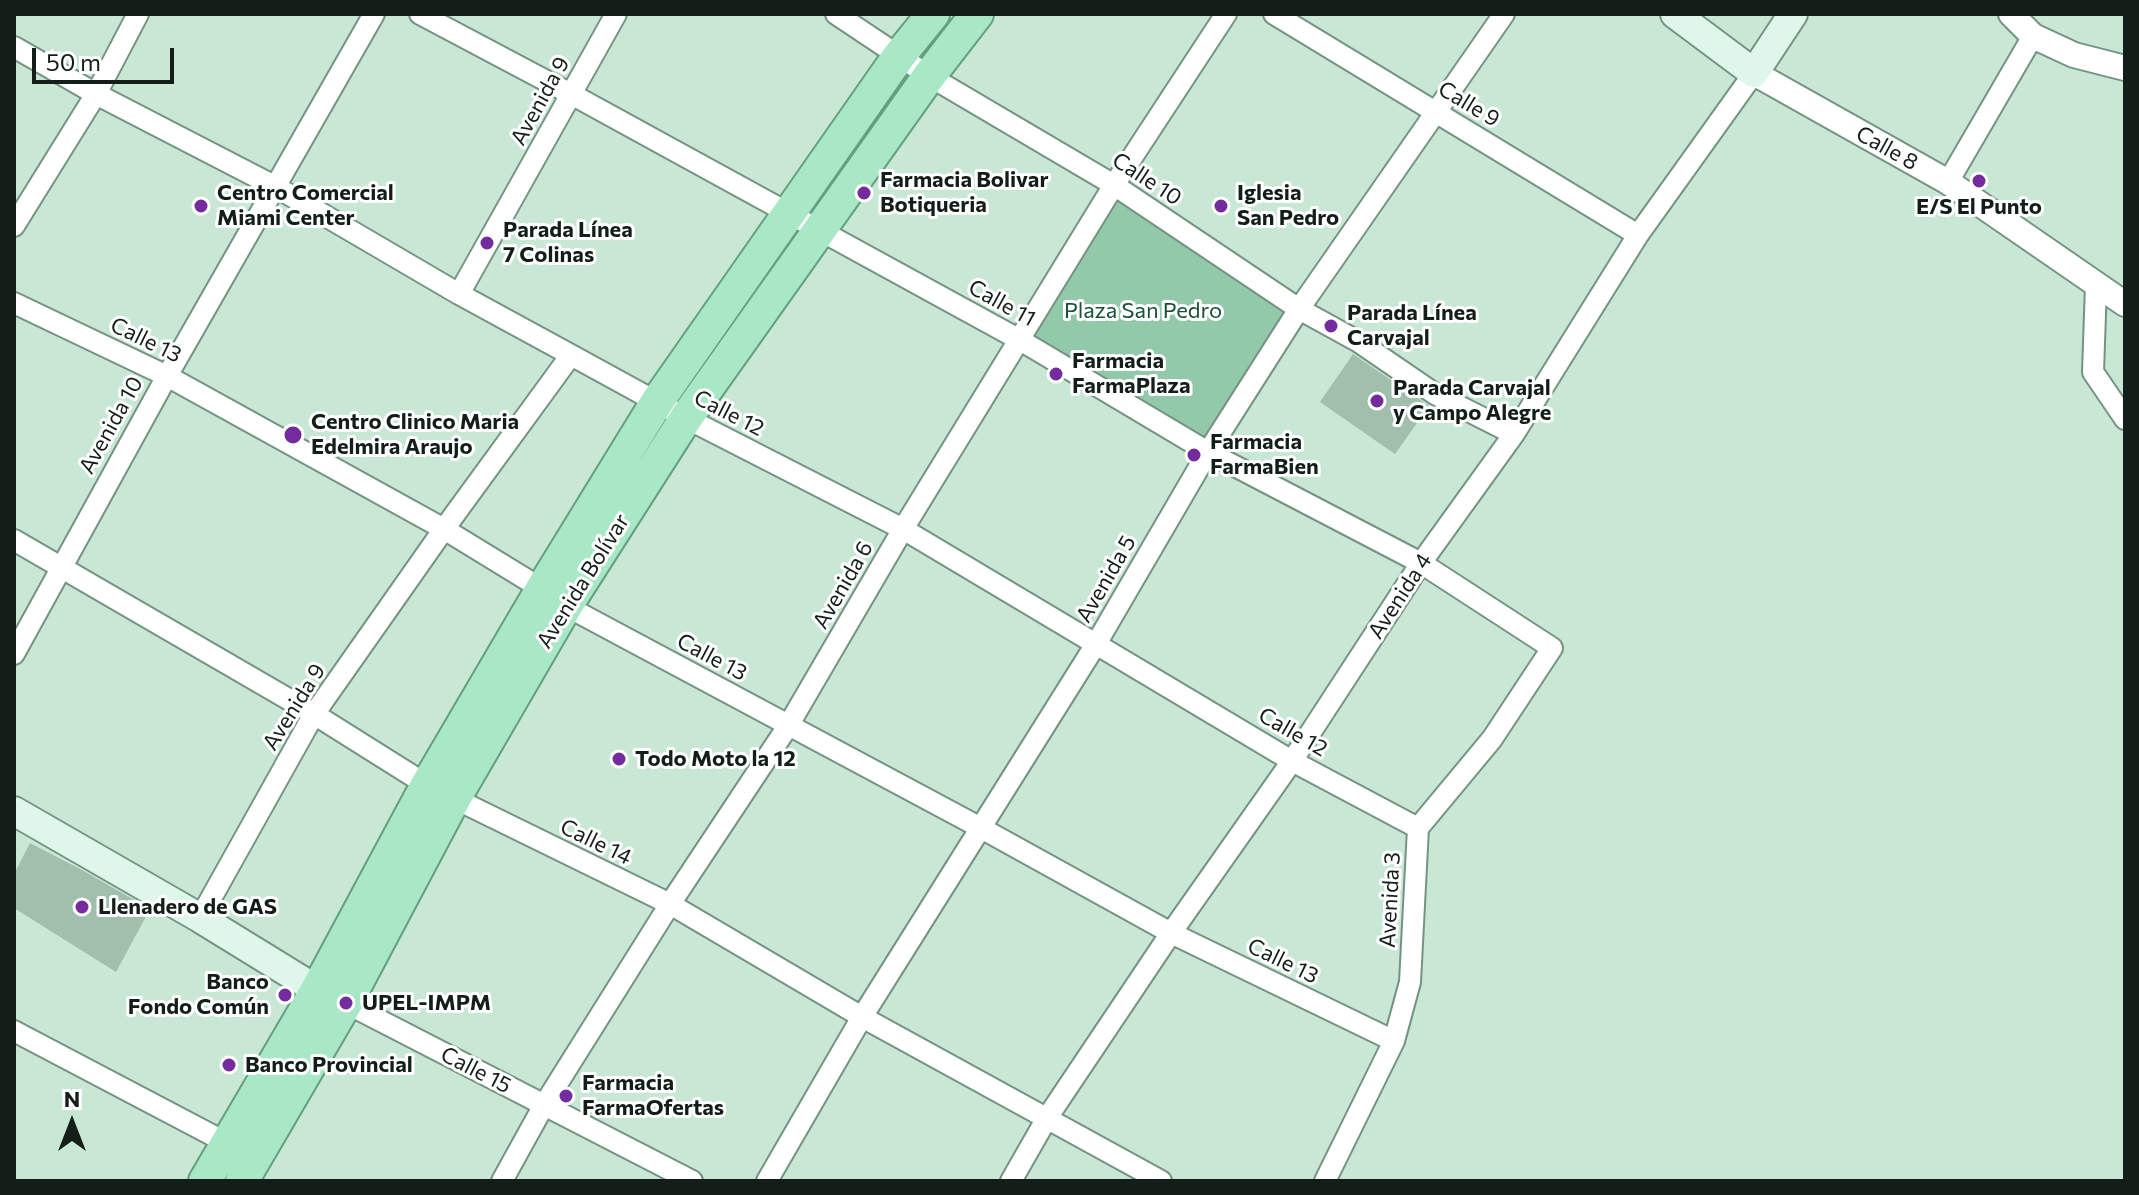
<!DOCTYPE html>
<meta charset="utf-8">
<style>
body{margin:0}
#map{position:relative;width:2139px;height:1195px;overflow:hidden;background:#c8e8d5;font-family:Commissioner,sans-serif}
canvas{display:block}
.frame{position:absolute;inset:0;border:16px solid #121e17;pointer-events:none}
.north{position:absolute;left:32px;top:1083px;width:80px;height:80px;-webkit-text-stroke:6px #fff;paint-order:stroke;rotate:0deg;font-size:22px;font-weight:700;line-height:32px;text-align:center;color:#121e17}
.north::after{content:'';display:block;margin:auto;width:28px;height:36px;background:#121e17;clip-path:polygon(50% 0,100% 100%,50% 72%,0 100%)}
.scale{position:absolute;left:32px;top:48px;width:142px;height:36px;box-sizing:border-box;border:4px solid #121e17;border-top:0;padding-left:10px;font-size:24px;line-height:28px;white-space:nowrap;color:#121e17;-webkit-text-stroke:6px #fff;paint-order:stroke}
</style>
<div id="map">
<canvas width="2139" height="1195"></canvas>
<div class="frame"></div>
<div class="north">N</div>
<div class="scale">50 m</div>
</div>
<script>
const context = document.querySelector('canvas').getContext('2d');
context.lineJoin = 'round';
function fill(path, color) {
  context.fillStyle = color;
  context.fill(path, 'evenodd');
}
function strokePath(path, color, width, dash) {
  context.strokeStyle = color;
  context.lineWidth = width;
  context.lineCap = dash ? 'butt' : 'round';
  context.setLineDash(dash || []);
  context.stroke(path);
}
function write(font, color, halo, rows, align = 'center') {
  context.font = font + ' Commissioner,sans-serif';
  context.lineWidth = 6;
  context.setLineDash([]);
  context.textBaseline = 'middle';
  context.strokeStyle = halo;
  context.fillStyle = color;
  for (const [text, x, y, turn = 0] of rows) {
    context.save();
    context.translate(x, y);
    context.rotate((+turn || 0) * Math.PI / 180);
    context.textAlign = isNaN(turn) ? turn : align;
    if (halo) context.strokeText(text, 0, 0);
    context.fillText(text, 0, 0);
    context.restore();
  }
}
const green = new Path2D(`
 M1114,185L1299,309L1208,452L1020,340Z`);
const building = new Path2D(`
 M1353,354L1429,406L1395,454L1320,402Z
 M30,843L82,870L150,909L116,972L14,908V874Z`);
const minor = new Path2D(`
 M420,14L571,94L1020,340L1208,452L1421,563L1552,648L1492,739L1418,828L1410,982L1394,1041L1325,1181
 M836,14L929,76L1114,185L1299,309L1359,342L1435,394L1514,434
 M1274,14L1638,235
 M14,47L96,94L276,187L459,294L571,355L686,418L903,529L1292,761L1418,828
 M1948,182L2033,36
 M14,226L96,94L138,14
 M2096,285L2093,372L2125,419
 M459,294L616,14
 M14,303L167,376L444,529L542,589L566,606L981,828L1171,933L1394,1041
 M14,540L314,714L427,785L670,904L862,1017L1161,1181
 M14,654L167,376L374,14
 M200,918L314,714L444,529L571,355
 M346,1003L692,1181
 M14,1031L227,1143
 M502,1181L544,1105L670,904L788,726L903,529L1114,185L1226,14
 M767,1181L862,1017L1096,644L1208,452L1299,309L1504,14
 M1011,1181L1047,1118L1171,933L1292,761L1421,563L1514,434L1638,235L1754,73`);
const tertiary = new Path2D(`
 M2011,14L2033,36L2074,55L2125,68
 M1754,73L1948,182L2125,304`);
const secondary = new Path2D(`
 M1675,14L1754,73L1793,14
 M14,811L200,918L317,990L335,998`);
const trunk = new Path2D(`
 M205,1181L317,990L427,785L542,589L657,402L899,56L933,14
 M242,1181L346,1003L454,799L566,606L686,418L929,76L977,14`);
const markers = [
 [1979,181,8,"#732b9e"],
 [864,193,8,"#732b9e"],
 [201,206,8,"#732b9e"],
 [1221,206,8,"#732b9e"],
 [487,243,8,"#732b9e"],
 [1331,326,8,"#732b9e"],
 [1056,374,8,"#732b9e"],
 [1377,401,8,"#732b9e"],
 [293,435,10,"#732b9e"],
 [1194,455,8,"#732b9e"],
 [619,759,8,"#732b9e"],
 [82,907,8,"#732b9e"],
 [285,995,8,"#732b9e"],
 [346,1003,8,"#732b9e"],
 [229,1065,8,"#732b9e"],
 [566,1096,8,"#732b9e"]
];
const streetNames = [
 ["Avenida 9",540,101,-61],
 ["Calle 9",1469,104,31],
 ["Calle 8",1887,148,29],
 ["Calle 10",1147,179,33],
 ["Calle 11",1002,303,29],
 ["Calle 13",146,340,26],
 ["Calle 12",729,413,27],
 ["Avenida 10",111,425,-61],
 ["Avenida 5",1106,579,-60],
 ["Avenida Bolívar",583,581,-58],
 ["Avenida 6",843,585,-60],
 ["Avenida 4",1400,596,-57],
 ["Calle 13",712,657,28],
 ["Avenida 9",294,707,-58],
 ["Calle 12",1293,732,30],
 ["Calle 14",596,842,26],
 ["Avenida 3",1390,900,-87],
 ["Calle 13",1283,961,26],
 ["Calle 15",476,1070,27]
];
const poiNames = [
 ["Farmacia Bolivar",880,180],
 ["Botiqueria",880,205],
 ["Centro Comercial",217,193],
 ["Miami Center",217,218],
 ["Iglesia",1237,193],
 ["San Pedro",1237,218],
 ["E/S El Punto",1979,207,"center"],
 ["Parada Línea",503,230],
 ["7 Colinas",503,255],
 ["Parada Línea",1347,313],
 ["Carvajal",1347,338],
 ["Farmacia",1072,361],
 ["FarmaPlaza",1072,386],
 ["Parada Carvajal",1393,388],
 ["y Campo Alegre",1393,413],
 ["Centro Clinico Maria",311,422],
 ["Edelmira Araujo",311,447],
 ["Farmacia",1210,442],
 ["FarmaBien",1210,467],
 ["Todo Moto la 12",635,759],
 ["Llenadero de GAS",98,907],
 ["Banco",269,982,"right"],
 ["Fondo Común",269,1007,"right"],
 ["UPEL-IMPM",362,1003],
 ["Banco Provincial",245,1065],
 ["Farmacia",582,1083],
 ["FarmaOfertas",582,1108]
];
const parkNames = [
 ["Plaza San Pedro",1143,311]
];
fill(green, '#93c9ab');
fill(building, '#a0bfad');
strokePath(minor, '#759382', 24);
strokePath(tertiary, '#759382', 28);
strokePath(secondary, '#759382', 32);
strokePath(trunk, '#659e80', 36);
strokePath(minor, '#fff', 20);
strokePath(tertiary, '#fff', 24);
strokePath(secondary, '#def7ea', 28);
strokePath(trunk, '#a8e8c6', 32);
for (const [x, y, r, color] of markers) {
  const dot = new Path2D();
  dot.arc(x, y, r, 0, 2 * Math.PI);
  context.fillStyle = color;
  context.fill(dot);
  strokePath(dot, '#fff', 3);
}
write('22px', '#121e17', '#fff', streetNames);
write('bold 22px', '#121e17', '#fff', poiNames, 'left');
write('22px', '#175036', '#fff', parkNames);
</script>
